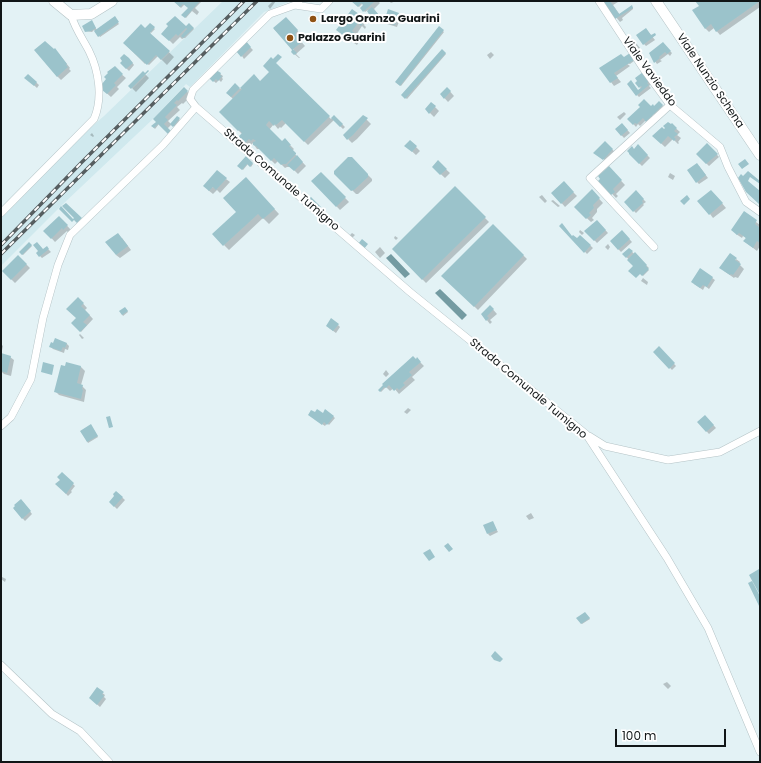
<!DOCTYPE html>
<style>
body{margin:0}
#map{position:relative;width:761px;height:763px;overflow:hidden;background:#e3f2f5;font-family:Poppins,sans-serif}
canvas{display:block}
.frame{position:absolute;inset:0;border:2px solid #111617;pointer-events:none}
.scale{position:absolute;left:615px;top:729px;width:111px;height:18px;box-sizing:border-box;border:2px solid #111617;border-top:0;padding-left:5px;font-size:12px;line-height:14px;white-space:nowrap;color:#111617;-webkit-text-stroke:3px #fff;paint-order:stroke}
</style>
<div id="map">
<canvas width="761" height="763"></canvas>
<div class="frame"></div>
<div class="scale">100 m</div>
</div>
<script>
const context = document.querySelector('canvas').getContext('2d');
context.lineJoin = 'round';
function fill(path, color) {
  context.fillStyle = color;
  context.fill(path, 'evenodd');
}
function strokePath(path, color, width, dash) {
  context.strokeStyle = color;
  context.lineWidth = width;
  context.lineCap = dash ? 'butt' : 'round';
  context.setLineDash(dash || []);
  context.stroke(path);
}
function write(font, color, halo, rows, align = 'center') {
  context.font = font + ' Poppins,sans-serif';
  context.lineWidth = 4;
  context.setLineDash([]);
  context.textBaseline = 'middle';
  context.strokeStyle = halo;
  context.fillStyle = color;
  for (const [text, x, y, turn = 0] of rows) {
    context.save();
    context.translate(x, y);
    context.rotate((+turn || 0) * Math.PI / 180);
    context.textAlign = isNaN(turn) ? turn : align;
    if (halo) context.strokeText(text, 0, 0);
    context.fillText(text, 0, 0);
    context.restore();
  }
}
const built = new Path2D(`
 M223,1H291L264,12L190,87L186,84L154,118L62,205L1,266V218L82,135L104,116Z`);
const water = new Path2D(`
 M391,254L410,274L405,278L386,258Z
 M440,289L467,315L462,320L435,293Z`);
const shadow = new Path2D(`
 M174,1H202L195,8L199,12L197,15L192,11L186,18L183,15L189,8L185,4L181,8Z
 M273,1H276L270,9L268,6Z
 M352,1H378L380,3L374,9L380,17L376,22L368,10L365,12L362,9L365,5L363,3L359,7Z
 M389,1H396L391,3Z
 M603,1H618V2L613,5L620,15L633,7V9L622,18L623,20L620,22Z
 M696,1H760V7L720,35L714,28L709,32L705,28L700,6Z
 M399,14L401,16L397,27L387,24L385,21Z
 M175,17L189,30V24L194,29L185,38H184L182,39L180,37L173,44L163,34Z
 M114,18L119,24L100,37L94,30L92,32L85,31L92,22L97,30Z
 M362,18L366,21L364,25L366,27L365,29L362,26L356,35L360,40L357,45L341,34Z
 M290,22L301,35L298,38L305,46L296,54L300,58H299L292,52L294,50L274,29Z
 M150,24L155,29L150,34L174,57L167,65L158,56L149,65L146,63L145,64L124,43L150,33L151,32L147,28Z
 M439,28L444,32L401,86L397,83Z
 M646,29L655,40L646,46L644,44Z
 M368,37L370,39L367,42L365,40Z
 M246,43L253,50L244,59L242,56Z
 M636,43L640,48L638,50L634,45Z
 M663,44L672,53L670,56L668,54L660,60L662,61L657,64L654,60Z
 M442,50L446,54L407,99L402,95Z
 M491,52L494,55L490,59L487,55Z
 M59,54L70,68L69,69L71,71L61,80L57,76Z
 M629,55L634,61L630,64L626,63L630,66L616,76L621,82L614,86L601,69Z
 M271,59L331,119L334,116L345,127L343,129L334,120L308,145L286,123L281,128L280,127L278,129L274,124L269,130L282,143L285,140L294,149L292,151L306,166L298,174L291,167H287L285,168L278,161L275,164L260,149H257L254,145V142L248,148L238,138L242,134L220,112L233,99L227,93L235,84L240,89L254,76L260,82L270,72Z
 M131,61L134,65L129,71L121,63Z
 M114,68L126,78L117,87L119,89L111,97L103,90Z
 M216,71L223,76L222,78L223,79L221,82L219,80L216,83L210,78Z
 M143,72L149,78L136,92L130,86Z
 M643,73L652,83L649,86L651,88L639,97L637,95L641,89L640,87Z
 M28,75L39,85L37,88L26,78Z
 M184,88L191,96L183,104L182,103L177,107L180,110L168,121L171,124L177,117L180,120L175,127L171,125L167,129L159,124L155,129L153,127L157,122Z
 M447,88L454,96L448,102L441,94Z
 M644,100L651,108L653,106L654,107L659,102L663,106L648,122L646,120L640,126L638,124L636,127L629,119L641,107L639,105ZM646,106L654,115L653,116L644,107Z
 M431,103L439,111L434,117L426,109Z
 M624,112L626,114L620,120L617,117Z
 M363,116L371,124L357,139L352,143L348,139Z
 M622,124L630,133L624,138L616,129Z
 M672,125L680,132L677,135L681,138L678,142L679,143L678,144L673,139L665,147L653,136Z
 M92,133L94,136L93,137L90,135Z
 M410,141L420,151L416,155L406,146Z
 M605,143L615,152L606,161L601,157Z
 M707,144L719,157L709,166L697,154Z
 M638,146L650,158L642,166L630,154Z
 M246,158L253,164L251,167L248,164L243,170L239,166Z
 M351,158L372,179V181L358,194H356L335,173Z
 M438,162L450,173L445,178L433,167Z
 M699,166L708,178L699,184L697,182Z
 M608,167L625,185L616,194L618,196L616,198L600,181Z
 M321,173L349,202L340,210L312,181Z
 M670,173L675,176L673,180L668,177Z
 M226,179L230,182L220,193L217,190L213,194L208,190Z
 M564,183L577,196L565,207L553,193Z
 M251,184L279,214L269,224L263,218L229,250L224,245Z
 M455,188L489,222L426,283L393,249Z
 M592,191L603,203L597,209V212L592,218L594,220L591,222L575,207Z
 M636,192L646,202L643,204L644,205L636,213L625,202Z
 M542,195L547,201L545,203L539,197Z
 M715,195L726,208L713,218L710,214Z
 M311,198L324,211L323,213L309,200Z
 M553,200L560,206L558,207L551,201Z
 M744,213L760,225L758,228L760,229V246L757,251L744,241L746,238L743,236L742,238L736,234Z
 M59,217L71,230L68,233L67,231L55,242L45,231Z
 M597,221L608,233L597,243L586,231Z
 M493,226L527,259L478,310L443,276Z
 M580,230L584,233L582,235L579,232Z
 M622,231L632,242L621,252L611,241Z
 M352,233L355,235L352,238L349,236Z
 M395,236L398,238L396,240L394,238Z
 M580,236L593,248L587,254L572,237L577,240Z
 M122,238L131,250L120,258L116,255Z
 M29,243L32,246L23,255L20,252Z
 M608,244L610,247L608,250L605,247Z
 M380,247L385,253L380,258L375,252Z
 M47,248L51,252L42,258L37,253Z
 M629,249L649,268L647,269L649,270L643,276L624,254Z
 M18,256L30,268L15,283L3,271Z
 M736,259L740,262L739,264L744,269L738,278L735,277L734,278L724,271Z
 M701,270L715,280L709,289L705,286L703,290L694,284Z
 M643,278L648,282L647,285L641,281Z
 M78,298L87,308L85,310L93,319L81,332L73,323L78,318Z
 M490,306L497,314L490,320L492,322L490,324L482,314Z
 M126,309L128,312L123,316L120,311Z
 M338,325L340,327L336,333L329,328Z
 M80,334L84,338L82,339L79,335Z
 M66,343L69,346L68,350L65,349L64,353L53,349L51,347Z
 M1,344L3,346L1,355L10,357L14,360L11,376L4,374L1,371Z
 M659,348L676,366L672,370L655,352Z
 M417,359L424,366L412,377L415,380L399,394L394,388L390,391L386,387L381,392L379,390Z
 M67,363L81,367L85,371L81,385L86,390L84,402L59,395L55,391Z
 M386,370L389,374L386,377L383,374Z
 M408,408L411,410L407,414L404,412Z
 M325,410L335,418L329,425L327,423L325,426L312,417L323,415Z
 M705,416L716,428L709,434L698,422Z
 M92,427L98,437L88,443L81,431Z
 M62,474L75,486L71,491L72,492L68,496L57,484L61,480Z
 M116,492L125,500L117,509L110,502L116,496Z
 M23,502L32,514L25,521L14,509Z
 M531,513L534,518L529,520L526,516Z
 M492,522L498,532L490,536L488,534Z
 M2,577L6,579L5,582L1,579Z
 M585,613L590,619L582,624L578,618Z
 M667,682L671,686L668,689L663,684Z
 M97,689L105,695L104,697L106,699L100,707L92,700Z`);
const building = new Path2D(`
 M173,1H200L185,18L181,15L188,8L183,4L180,7Z
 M351,1H375L363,12L360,8L363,5L361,3L358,7Z
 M602,1H610L619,14L632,5L633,8L615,19Z
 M695,1H760L716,32L711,24L705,29L692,10L699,6Z
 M372,7L379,15L374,19L375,20L373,21L367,11Z
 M352,9L363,17L360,21L363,23L361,26L358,23L352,31L357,35L352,42L336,30Z
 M388,9L399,13L395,25L384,22Z
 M115,16L119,22L98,37L94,31Z
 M175,16L186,26L189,23L194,28L183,38L181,36L187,29L186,28L178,36L176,34L169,41L161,34L168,26L166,24Z
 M286,17L298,30L295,34L302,42L293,49L297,53L294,55L291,52L292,50L273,28Z
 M92,20L96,28L91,31L85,32L82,26Z
 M150,23L155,27L150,33L170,51L161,60L156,55L147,65L123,43L141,24L145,28Z
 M439,26L444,30L400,86L395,82Z
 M646,28L651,35L655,33L656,35L643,45L636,35Z
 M45,41L54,49L55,48L67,64L66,65L68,67L57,77L34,50Z
 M246,41L251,47L241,57L236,51Z
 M663,42L671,51L667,54L665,52L659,57L660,58L654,63L649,53Z
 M442,49L446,53L405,99L401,95Z
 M630,53L634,60L614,73L618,78L610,83L599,68L621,54L624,57Z
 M124,54L129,58L133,63L126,69L120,63L122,61L120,58Z
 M278,54L282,57L276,63L330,116L304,142L282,120L276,125L275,124L274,126L269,121L266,125L282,141L285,138L291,145L289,146L296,153V154L286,164H283L281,165L274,158L271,161L256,146L253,145V142L256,141L253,139L251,141L249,139L243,145L237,138L242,133L239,130L238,131L219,112L242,89L240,88L254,74L260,81L269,72L263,66L271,57L273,59Z
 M115,66L123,74L114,83L116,85L107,94L102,90V84L106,79L104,77L108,73L107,72Z
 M148,70L149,71L131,89L128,86L143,71L145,73Z
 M216,70L221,73L220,75L222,76L218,81L216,79L213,82L209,78Z
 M643,72L650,81L647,83L649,85L636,96L627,84L631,80L638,90L642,87L641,86L639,88L635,83L637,81L635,78Z
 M28,74L37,82L34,86L24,78Z
 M235,83L240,88L231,97L226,93Z
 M184,87L188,91L178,101L177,100L174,103L177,105L165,117L168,120L164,124L171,131L168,134L158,124L154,128L151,126L156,122L153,119Z
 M447,87L451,91L444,99L440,94Z
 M644,99L651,106L653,104L654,106L659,101L663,105L646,122L643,118L637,124L635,123L633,125L627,119L640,107L638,105Z
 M431,102L436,106L429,114L425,109Z
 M334,115L343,124L340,127L331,118Z
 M363,115L368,118L353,135L347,140L343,135Z
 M177,116L180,118L173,127L170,124Z
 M668,122L671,124L672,123L677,128L674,131L678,134L674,137L676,139L674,141L668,136L661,144L652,136L662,127L664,129L665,128L663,126Z
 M622,123L628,130L621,136L615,129Z
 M410,140L417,146L412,152L404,146Z
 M605,141L613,149L603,160L593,153Z
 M707,143L718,154L706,164L696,154Z
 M638,144L648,155L639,164L629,154V153L627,151L632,146L634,149Z
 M297,155L303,162L294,171L287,165Z
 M246,156L253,163L250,167L247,164L242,170L237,166Z
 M348,157H352L368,174V177L354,190L351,191L334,174V171Z
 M745,159L749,164L742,169L738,164Z
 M438,160L447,169L440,175L432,167Z
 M697,163L706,175L696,183L687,170Z
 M609,166L622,180L613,189L615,192L611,195L598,181L600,179L598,176Z
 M217,170L227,178L216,190L213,187L209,191L203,186Z
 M748,171L760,181V184L750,177L748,181L760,191V205L746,192L738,178L741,174L743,176Z
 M321,172L346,197L336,207L311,181Z
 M246,177L275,209L263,219L258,214L223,246L212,234L236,212L223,198Z
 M564,181L574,192L561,204L551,193Z
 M455,186L486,217L422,280L392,249Z
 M592,189L600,198L593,205L594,208L589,213L591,215L586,219L574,207Z
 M636,190L644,199L642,201L643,203L633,212L624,202Z
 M711,190L723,203L709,215L697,201Z
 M687,195L690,199L684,205L680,201Z
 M311,197L321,207L318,210L308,200Z
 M66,203L82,218L77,223L74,220L72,222L59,209L61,206L73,219L74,218L62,206Z
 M744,211L757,220L755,224L760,228V243L757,241L753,248L743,241L746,238L739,233L737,235L731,230Z
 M59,216L68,225L63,230L62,228L51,239L43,231Z
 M597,220L606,230L594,241L584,231Z
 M562,223L572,236L573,235L577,238L580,235L591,245L584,253L559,226Z
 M493,224L524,255L474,307L441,276Z
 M622,230L630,239L618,250L610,241Z
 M118,233L128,246L116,255L105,242Z
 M362,239L368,244L364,249L358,244Z
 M29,242L32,245L22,255L19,252Z
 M37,242L43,249L47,246L49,249L39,257L36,253L38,251L33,245Z
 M629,248L633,251L626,258L622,254Z
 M635,252L647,265L646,266L649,269L642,276L640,274L636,278L628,271L633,266L627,260Z
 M730,253L737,258L735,260L741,264L733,275L731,274L730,275L719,268Z
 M18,255L27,264L11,280L2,271Z
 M700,268L713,277L707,287L703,285L700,288L691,282Z
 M78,297L84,303L81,306L90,315L83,322L87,325L80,332L71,323L76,318L66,309Z
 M490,305L494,309L487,316L489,318L486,321L481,314Z
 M125,307L128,311L122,315L119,311Z
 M331,318L339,324L333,331L326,326Z
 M55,338L67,343L65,348L63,347L61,351L49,347L51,342L53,343Z
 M659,346L675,363L669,369L653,352Z
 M1,353L11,356L7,373L1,371Z
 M413,356L416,359L417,357L421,362L409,372L412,375L403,383L405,385L399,390L397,388L394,391L389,385L386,388L384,387L380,392L378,390L383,385L382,384Z
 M43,362L54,365L52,375L41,372Z
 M66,362L81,366L77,383L83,385L82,389L83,390L81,399L54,392L61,365L65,366Z
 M317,409L323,413L325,409L334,416L327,425L324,422L322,425L308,415L311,410L315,412Z
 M705,415L714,425L706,432L697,422Z
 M110,416L113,427L109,428L106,417Z
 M91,424L98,436L87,442L80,431Z
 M62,472L74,483L66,494L55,484L60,480L57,477Z
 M116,491L123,497L114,507L109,502L114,496L113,494Z
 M21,499L31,511L22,519L13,508L15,506L14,505Z
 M493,521L497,530L487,534L483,525Z
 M448,543L453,549L449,552L444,546Z
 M430,549L435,557L429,561L423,553Z
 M759,569L760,571V595L749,575Z
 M752,581L760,596V608L748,583Z
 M585,612L590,618L581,624L576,618Z
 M495,651L503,659L500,662L494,660L491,656Z
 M97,687L104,692L102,694L104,696L97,705L89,698Z`);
const street = new Path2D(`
 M599,1L645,71L670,105L720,147L728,167L746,202L760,212
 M295,5L321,9L329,1
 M196,107L410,292L586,434L667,558L708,628L760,752
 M1,213L94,119C103,98 99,71 89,51C82,38 75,28 71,15
 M654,247L590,178L670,105
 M1,426L11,417L31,379L43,318L58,265L70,235L163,145L196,107L190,99L193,90L270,14L295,5L299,1
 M589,436L605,446L668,460L720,452L760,431
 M1,665L52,714L80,731L109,762`);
const secondary = new Path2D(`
 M54,1L71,15L91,14L112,1
 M656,1L760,155`);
const rail = new Path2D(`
 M1,245L82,162L244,1
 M1,254L257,1`);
const markers = [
 [313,19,4,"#8f5214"],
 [290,38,4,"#8f5214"]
];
const poiNames = [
 ["Largo Oronzo Guarini",321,19],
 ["Palazzo Guarini",298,38]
];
const streetNames = [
 ["Viale Vavieddo",649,72,54],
 ["Viale Nunzio Schena",710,81,56],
 ["Strada Comunale Tumigno",281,180,41],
 ["Strada Comunale Tumigno",528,389,40]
];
fill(built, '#d0e9ee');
fill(water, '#749ba2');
fill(shadow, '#0003');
fill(building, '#9bc3cb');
strokePath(street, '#b4c3c6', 8);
strokePath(secondary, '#b4c3c6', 11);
strokePath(street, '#fff', 7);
strokePath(secondary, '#fff', 10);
strokePath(rail, '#565e60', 3.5);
strokePath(rail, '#fff', 2, [6]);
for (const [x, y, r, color] of markers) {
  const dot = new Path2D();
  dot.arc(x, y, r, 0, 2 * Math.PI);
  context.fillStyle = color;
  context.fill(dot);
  strokePath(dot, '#fff', 1.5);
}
write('bold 11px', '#111617', '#fff', poiNames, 'left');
write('11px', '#111617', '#fff', streetNames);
</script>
